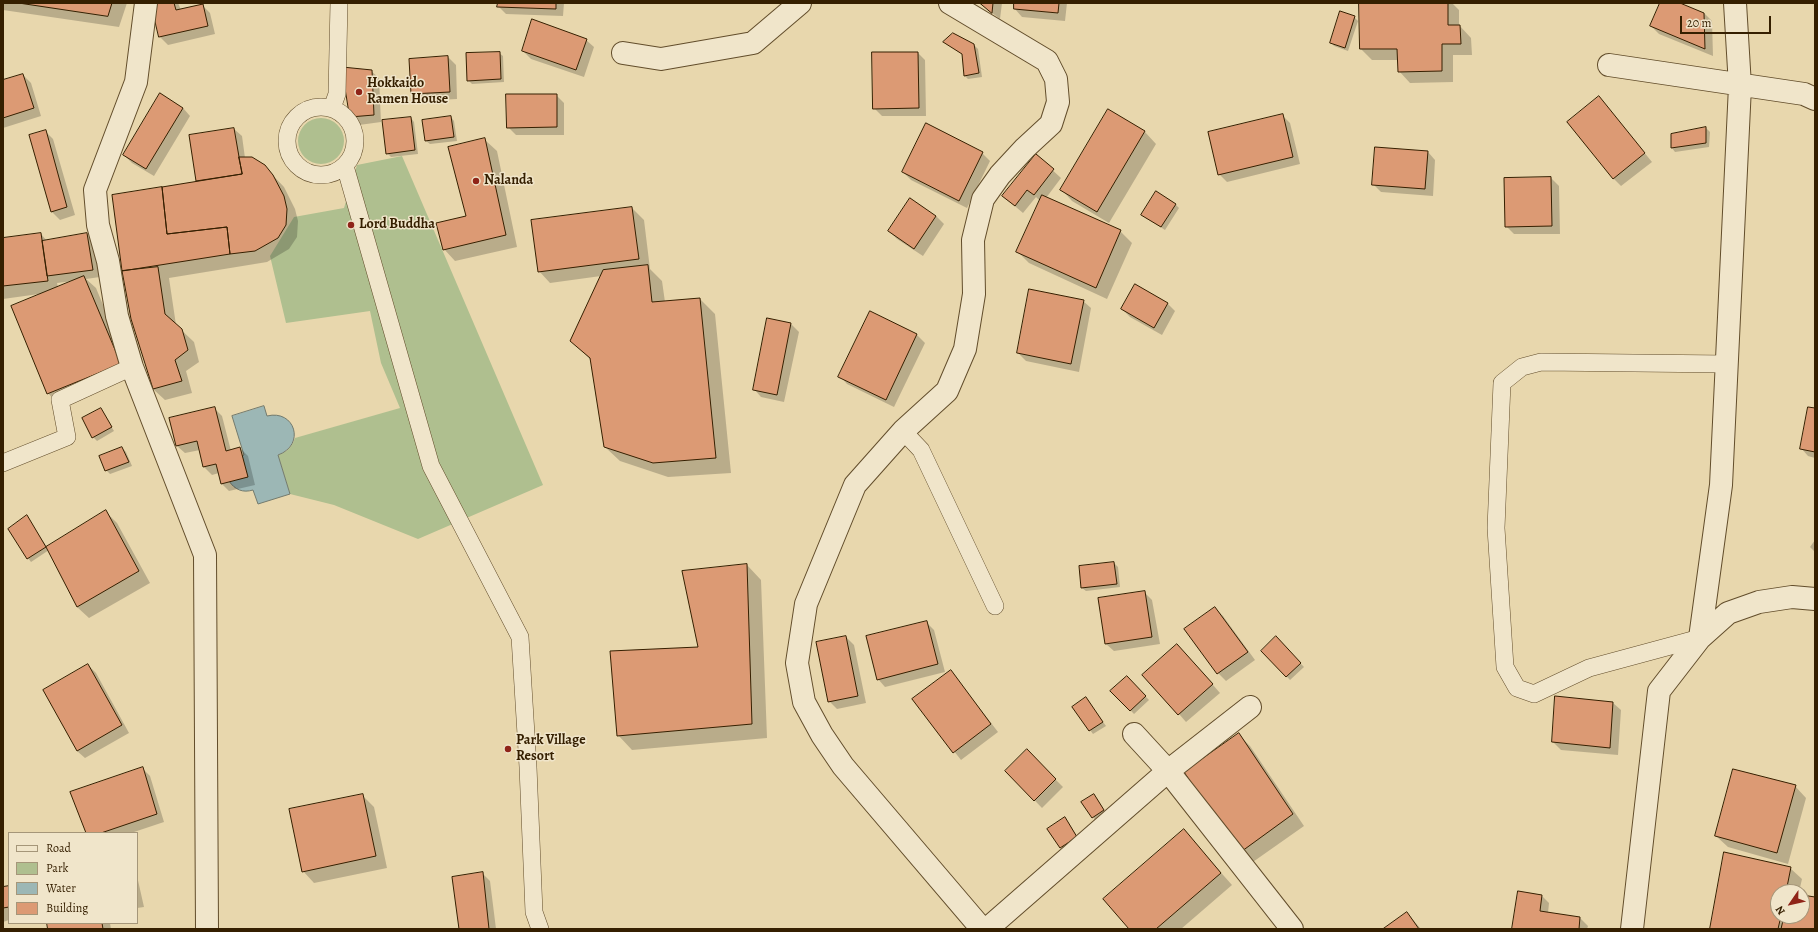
<!DOCTYPE html>
<html>
<head>
<meta charset="utf-8">
<style>
  body { margin:0 }
  #map { position:relative; width:1818px; height:932px; overflow:hidden; background:#e8d7ad; font-family:Alegreya,serif }
  canvas { display:block }
  .frame { position:absolute; inset:0; border:4px solid #351f00; pointer-events:none }
  .legend { position:absolute; left:8px; top:832px; width:130px; height:92px; box-sizing:border-box; background:#f0e5ca; border:1px solid #a59679; margin:0; padding:5px 7px; list-style:none; font-size:12px; color:#351f00 }
  .legend li { display:flex; align-items:center; gap:8px; height:20px }
  .legend b { width:20px; border:1px solid #a59679 }
  .north { position:absolute; left:1770px; top:884px; width:40px; height:40px; box-sizing:border-box; background:#f0e5ca; border:1px solid #a59679; border-radius:50%; rotate:236deg; font-size:11px; font-weight:700; line-height:16px; text-align:center; color:#351f00 }
  .north::after { content:''; display:block; margin:auto; width:14px; height:18px; background:#8f2418; clip-path:polygon(50% 0,100% 100%,50% 72%,0 100%) }
  .scale { position:absolute; left:1680px; top:16px; width:91px; height:18px; box-sizing:border-box; border:2px solid #351f00; border-top:0; padding-left:5px; font-size:12px; line-height:14px; white-space:nowrap; color:#351f00; -webkit-text-stroke:3px #f0e5ca; paint-order:stroke }
</style>
</head>
<body>
<div id="map">
<canvas width="1818" height="932"></canvas>
<div class="frame"></div>
<ul class="legend">
<li><b style="height:5px;background:#f0e5ca"></b>Road</li>
<li><b style="height:11px;background:#afbf8f"></b>Park</li>
<li><b style="height:11px;background:#9cb7b5"></b>Water</li>
<li><b style="height:11px;background:#dc9a74"></b>Building</li>
</ul>
<div class="north">N</div>
<div class="scale">20 m</div>
</div>
<script>
const ctx = document.querySelector('canvas').getContext('2d');
ctx.lineJoin = 'round';
function fillPath(path, color) { ctx.fillStyle = color; ctx.fill(path, 'evenodd'); }
function stroke(path, color, width, dash) { ctx.strokeStyle = color; ctx.lineWidth = width; ctx.lineCap = dash ? 'butt' : 'round'; ctx.setLineDash(dash || []); ctx.stroke(path); }
function write(font, color, halo, rows, align = 'center') {
  ctx.font = font + ' Alegreya,serif'; ctx.lineWidth = 3; ctx.setLineDash([]); ctx.textBaseline = 'middle'; ctx.strokeStyle = halo; ctx.fillStyle = color; for (const [text, x, y, turn = 0] of rows) {
    ctx.save(); ctx.translate(x, y); ctx.rotate((+turn || 0) * Math.PI / 180); ctx.textAlign = isNaN(turn) ? turn : align; if (halo) ctx.strokeText(text, 0, 0); ctx.fillText(text, 0, 0); ctx.restore();
  }
}
fillPath(new Path2D(`
  M298 141a23 23 0 1 1 46 0a23 23 0 1 1-46 0Z
  M 402,156 L 543,485 L 418,539 L 334,505 L 290,494 L 278,455 C 287,452 292,447 295,438 L 400,408 L 381,363 L 370,311 L 286,323 L 270,256 L 294,217 L 344,208 L 357,165 Z`), '#afbf8f');
const water = new Path2D(`
  M 264,406 L 267,416 C 295,409 306,445 278,455 L 290,494 L 258,504 L 253,490 C 243,493 235,490 229,481 L 239,457 L 244,455 L 232,416 Z`);
fillPath(water, '#9cb7b5');
stroke(water, '#737a6d', 1);
fillPath(new Path2D(`
  M 3,3 L 127,3 L 119,27 L 3,10 Z
  M 152,3 L 178,3 L 181,10 L 202,5 L 210,13 L 215,34 L 168,45 L 160,37 Z
  M 499,3 L 564,3 L 563,16 L 506,14 L 498,6 Z
  M 979,3 L 1002,3 L 1000,19 Z
  M 1015,3 L 1067,3 L 1065,21 L 1022,17 L 1015,9 Z
  M 1360,3 L 1452,3 L 1459,10 L 1459,25 L 1471,38 L 1472,55 L 1453,55 L 1453,82 L 1410,83 L 1399,71 L 1398,60 L 1372,60 L 1361,49 Z
  M 1661,3 L 1677,3 L 1704,13 L 1712,21 L 1713,56 L 1659,34 L 1651,26 Z
  M 1354,17 L 1358,21 L 1348,51 L 1334,46 L 1331,42 Z
  M 586,40 L 594,47 L 584,77 L 531,59 L 523,51 Z
  M 944,42 L 974,45 L 978,49 L 982,77 L 968,79 L 965,76 L 963,55 Z
  M 499,53 L 503,56 L 504,82 L 472,84 L 468,80 Z
  M 918,53 L 925,60 L 926,116 L 882,116 L 874,108 Z
  M 448,57 L 456,65 L 457,99 L 420,101 L 412,94 Z
  M 371,71 L 379,78 L 381,122 L 359,125 L 351,117 Z
  M 23,75 L 31,83 L 41,116 L 3,128 L 3,81 Z
  M 556,95 L 564,103 L 564,135 L 516,135 L 508,127 Z
  M 1599,97 L 1652,162 L 1621,186 L 1613,178 Z
  M 183,108 L 190,116 L 154,176 L 132,163 L 124,155 Z
  M 1108,110 L 1145,132 L 1156,144 L 1109,223 L 1072,201 L 1061,189 Z
  M 1283,116 L 1290,123 L 1300,164 L 1227,182 L 1219,174 Z
  M 451,117 L 454,121 L 457,141 L 430,144 L 426,141 Z
  M 411,118 L 414,122 L 418,154 L 391,157 L 387,153 Z
  M 1706,128 L 1710,132 L 1709,147 L 1675,152 L 1672,148 L 1672,134 Z
  M 234,129 L 242,136 L 245,158 L 264,166 L 284,187 L 295,209 L 298,221 L 297,237 L 289,249 L 267,262 L 169,278 L 176,325 L 194,342 L 199,362 L 186,371 L 192,393 L 165,400 L 153,389 L 132,318 L 113,196 L 199,182 L 197,180 Z
  M 45,131 L 53,139 L 75,215 L 60,220 L 52,212 L 31,135 Z
  M 485,140 L 497,151 L 517,247 L 455,261 L 444,249 L 467,217 Z
  M 1428,152 L 1435,160 L 1433,196 L 1381,192 L 1373,184 Z
  M 982,153 L 990,161 L 967,208 L 911,180 L 903,172 Z
  M 1036,155 L 1061,178 L 1046,198 L 1120,231 L 1132,243 L 1107,299 L 1029,263 L 1018,252 L 1040,201 L 1036,197 L 1023,213 L 1003,196 Z
  M 1551,178 L 1559,186 L 1560,234 L 1514,234 L 1506,226 Z
  M 1175,204 L 1179,208 L 1165,230 L 1142,215 Z
  M 632,208 L 644,220 L 650,269 L 662,281 L 665,302 L 700,299 L 715,314 L 731,473 L 668,477 L 620,461 L 605,447 L 591,360 L 571,341 L 601,276 L 550,283 L 539,271 Z
  M 936,216 L 944,224 L 923,256 L 897,239 L 889,231 Z
  M 41,234 L 47,241 L 87,234 L 95,242 L 100,277 L 86,279 L 96,288 L 132,375 L 59,405 L 48,393 L 39,294 L 3,299 L 3,239 ZM 73,281 L 58,287 L 57,283 Z
  M 1083,301 L 1091,308 L 1079,372 L 1026,361 L 1018,353 Z
  M 1167,303 L 1175,311 L 1162,335 L 1130,317 L 1122,309 Z
  M 870,312 L 917,335 L 925,343 L 894,407 L 847,384 L 840,376 Z
  M 767,319 L 791,324 L 799,332 L 784,402 L 761,397 L 754,389 Z
  M 214,408 L 222,416 L 231,451 L 240,448 L 248,456 L 255,485 L 229,491 L 222,484 L 219,473 L 212,475 L 204,467 L 200,450 L 185,453 L 177,446 Z
  M 1815,409 L 1815,458 L 1808,456 L 1801,448 Z
  M 101,410 L 114,431 L 97,441 L 93,437 Z
  M 122,448 L 126,452 L 132,466 L 110,474 L 106,470 Z
  M 106,512 L 117,523 L 150,583 L 89,618 L 77,607 L 49,550 L 31,562 L 28,558 L 27,517 L 47,547 Z
  M 1815,540 L 1815,552 L 1810,547 Z
  M 1114,563 L 1118,567 L 1120,587 L 1086,591 L 1082,588 Z
  M 747,565 L 761,580 L 767,738 L 632,750 L 618,735 L 699,648 Z
  M 1144,592 L 1152,600 L 1160,644 L 1114,651 L 1106,644 Z
  M 1215,608 L 1223,616 L 1255,660 L 1226,681 L 1218,673 Z
  M 926,622 L 934,630 L 945,672 L 885,687 L 878,679 Z
  M 846,637 L 854,645 L 866,703 L 837,709 L 829,701 Z
  M 1276,638 L 1304,667 L 1290,680 L 1263,651 Z
  M 1185,653 L 1220,693 L 1186,722 L 1179,714 Z
  M 88,665 L 96,673 L 129,733 L 85,758 L 77,751 Z
  M 951,671 L 998,732 L 961,760 L 913,699 Z
  M 1127,677 L 1149,700 L 1134,714 L 1112,691 Z
  M 1556,698 L 1613,703 L 1621,710 L 1618,755 L 1561,750 L 1553,742 Z
  M 1089,702 L 1106,726 L 1093,734 L 1073,707 Z
  M 1238,734 L 1250,746 L 1304,826 L 1250,864 L 1185,772 Z
  M 1027,751 L 1063,787 L 1042,808 L 1006,771 Z
  M 142,768 L 150,776 L 164,822 L 131,833 L 87,833 Z
  M 1795,786 L 1806,798 L 1788,864 L 1728,847 L 1716,836 Z
  M 362,795 L 374,807 L 387,868 L 314,883 L 303,871 Z
  M 1094,795 L 1107,814 L 1096,821 L 1083,803 Z
  M 1068,822 L 1080,841 L 1065,851 L 1049,829 Z
  M 1184,831 L 1232,885 L 1181,929 L 1130,929 Z
  M 1790,868 L 1802,879 L 1799,892 L 1778,892 L 1778,916 L 1802,916 L 1802,896 L 1815,898 L 1815,929 L 1711,929 Z
  M 482,873 L 490,881 L 496,929 L 460,929 Z
  M 137,876 L 144,907 L 137,908 Z
  M 9,887 L 9,920 L 3,922 L 3,888 Z
  M 1541,895 L 1549,903 L 1548,913 L 1580,918 L 1588,926 L 1587,929 L 1513,929 Z
  M 1407,913 L 1421,929 L 1385,929 Z
  M 48,923 L 110,923 L 111,929 L 49,929 Z`), '#0003');
const building = new Path2D(`
  M 19,3 L 112,3 L 108,16 Z
  M 151,3 L 174,3 L 176,10 L 203,4 L 208,26 L 159,37 Z
  M 498,3 L 556,3 L 556,9 L 497,7 Z
  M 980,3 L 993,3 L 992,13 Z
  M 1014,3 L 1059,3 L 1058,13 L 1014,9 Z
  M 1359,3 L 1448,3 L 1448,25 L 1460,25 L 1461,44 L 1442,44 L 1442,71 L 1398,72 L 1397,49 L 1360,49 Z
  M 1660,3 L 1680,3 L 1704,13 L 1705,49 L 1650,26 Z
  M 1340,11 L 1355,16 L 1345,48 L 1330,43 Z
  M 532,19 L 587,39 L 576,70 L 522,51 Z
  M 953,33 L 974,44 L 979,73 L 964,76 L 962,54 L 943,42 Z
  M 500,52 L 501,79 L 467,81 L 466,53 Z
  M 872,52 L 918,52 L 919,108 L 873,109 Z
  M 448,56 L 450,92 L 411,94 L 409,59 Z
  M 342,67 L 372,70 L 374,115 L 350,117 Z
  M 23,74 L 34,108 L 3,118 L 3,80 Z
  M 160,93 L 183,108 L 146,169 L 123,155 Z
  M 506,94 L 557,94 L 557,127 L 507,128 Z
  M 1599,96 L 1645,153 L 1613,179 L 1567,122 Z
  M 1108,109 L 1145,131 L 1097,212 L 1060,190 Z
  M 1283,114 L 1293,157 L 1218,175 L 1208,132 Z
  M 451,116 L 454,137 L 425,141 L 422,120 Z
  M 411,117 L 415,150 L 386,154 L 382,120 Z
  M 926,123 L 983,152 L 959,201 L 902,172 Z
  M 1706,127 L 1706,143 L 1671,148 L 1671,134 Z
  M 234,128 L 242,174 L 196,181 L 189,135 Z
  M 46,130 L 67,207 L 51,212 L 29,135 Z
  M 485,138 L 506,235 L 443,250 L 436,223 L 466,216 L 448,147 Z
  M 1375,147 L 1428,151 L 1425,189 L 1372,185 Z
  M 1036,154 L 1054,169 L 1034,195 L 1027,190 L 1015,206 L 1002,196 Z
  M 239,157 L 252,157 L 265,165 L 273,175 L 284,196 L 287,209 L 286,225 L 278,238 L 255,251 L 230,254 L 227,227 L 167,234 L 162,187 L 242,174 Z
  M 1551,177 L 1552,226 L 1505,227 L 1504,178 Z
  M 162,187 L 167,234 L 227,227 L 230,254 L 122,271 L 112,195 Z
  M 1156,191 L 1176,204 L 1161,227 L 1141,215 Z
  M 1042,195 L 1121,230 L 1096,288 L 1016,252 Z
  M 910,198 L 936,216 L 914,249 L 888,231 Z
  M 632,207 L 639,259 L 538,272 L 531,220 Z
  M 41,233 L 48,281 L 3,286 L 3,238 Z
  M 87,233 L 93,270 L 47,276 L 42,241 Z
  M 648,265 L 652,302 L 700,298 L 716,458 L 653,463 L 604,447 L 590,358 L 570,341 L 603,270 Z
  M 158,267 L 165,314 L 182,329 L 188,350 L 175,360 L 182,381 L 153,389 L 131,319 L 122,271 Z
  M 84,276 L 121,364 L 47,394 L 11,306 Z
  M 1135,284 L 1168,303 L 1154,328 L 1121,309 Z
  M 1029,289 L 1084,300 L 1071,364 L 1017,353 Z
  M 870,311 L 917,334 L 886,400 L 838,377 Z
  M 767,318 L 791,323 L 777,395 L 753,390 Z
  M 215,407 L 226,451 L 240,447 L 248,477 L 221,484 L 216,464 L 203,467 L 197,441 L 176,446 L 169,418 Z
  M 1808,407 L 1815,408 L 1815,452 L 1800,449 Z
  M 101,408 L 112,427 L 92,438 L 82,418 Z
  M 122,447 L 129,462 L 105,471 L 99,456 Z
  M 106,510 L 139,571 L 77,607 L 46,547 Z
  M 27,515 L 46,547 L 27,559 L 8,529 Z
  M 1114,562 L 1117,584 L 1081,588 L 1079,566 Z
  M 747,564 L 752,724 L 617,736 L 610,651 L 698,647 L 682,571 Z
  M 1145,591 L 1152,637 L 1105,644 L 1098,598 Z
  M 1215,607 L 1248,652 L 1217,674 L 1184,629 Z
  M 927,621 L 938,664 L 877,680 L 866,636 Z
  M 846,636 L 858,696 L 828,702 L 816,642 Z
  M 1276,636 L 1301,663 L 1286,677 L 1261,651 Z
  M 1177,644 L 1213,684 L 1178,715 L 1142,675 Z
  M 88,664 L 122,725 L 77,751 L 43,690 Z
  M 951,670 L 991,724 L 953,753 L 912,699 Z
  M 1127,676 L 1146,696 L 1130,711 L 1110,691 Z
  M 1555,696 L 1613,702 L 1610,748 L 1552,742 Z
  M 1086,697 L 1103,722 L 1089,731 L 1072,707 Z
  M 1239,733 L 1293,814 L 1238,854 L 1184,772 Z
  M 1027,749 L 1056,779 L 1034,801 L 1005,771 Z
  M 143,767 L 157,814 L 101,833 L 86,833 L 70,792 Z
  M 1733,769 L 1796,785 L 1777,853 L 1715,836 Z
  M 363,794 L 376,856 L 302,872 L 289,809 Z
  M 1094,794 L 1104,810 L 1092,818 L 1081,802 Z
  M 1065,817 L 1077,837 L 1060,848 L 1047,829 Z
  M 1184,829 L 1221,873 L 1156,929 L 1129,929 L 1103,899 Z
  M 1724,852 L 1791,867 L 1786,892 L 1778,892 L 1778,916 L 1781,916 L 1778,929 L 1710,929 Z
  M 483,872 L 489,929 L 459,929 L 452,877 Z
  M 9,886 L 9,907 L 3,908 L 3,887 Z
  M 1518,891 L 1542,895 L 1540,911 L 1580,917 L 1579,929 L 1512,929 Z
  M 1802,895 L 1815,897 L 1815,929 L 1781,929 L 1784,916 L 1802,916 Z
  M 1407,912 L 1419,929 L 1383,929 Z
  M 47,923 L 102,923 L 103,929 L 48,929 Z`);
fillPath(building, '#dc9a74');
stroke(building, '#351f00', 1);
const lane = new Path2D(`
  M287 141a34 34 0 1 1 68 0a34 34 0 1 1-68 0Z
  M 332,108 L 337,94 L 339,3
  M 345,166 L 431,466 L 520,637 L 528,767 L 534,912 L 540,929
  M 903,431 L 921,450 L 995,606
  M 3,463 L 67,437 L 60,400 L 132,367
  M 1700,638 L 1589,668 L 1534,694 L 1517,688 L 1505,667 L 1496,528 L 1502,383 L 1522,367 L 1541,362 L 1727,364`);
const street = new Path2D(`
  M 146,3 L 136,82 L 95,190 L 98,225 L 108,261 L 117,316 L 132,367 L 205,555 L 207,929
  M 950,3 L 1047,61 L 1056,79 L 1058,102 L 1051,124 L 1025,148 L 1000,175 L 983,199 L 973,240 L 974,294 L 965,349 L 947,391 L 903,431 L 855,485 L 806,604 L 797,663 L 804,702 L 822,735 L 843,766 L 982,929
  M 623,53 L 661,59 L 753,43 L 800,3
  M 1609,65 L 1804,94 L 1815,99
  M 1700,638 L 1721,485 L 1740,86 L 1735,3
  M 1134,734 L 1168,771 L 1292,929
  M 987,929 L 1168,771 L 1250,707
  M 1632,929 L 1659,691 L 1700,638 L 1728,613 L 1759,602 L 1792,597 L 1815,599`);
stroke(lane, '#624d2b', 18);
stroke(street, '#624d2b', 24);
stroke(lane, '#f0e5ca', 17);
stroke(street, '#f0e5ca', 22);
for (const [x, y, r, color] of [
  [359,92,4,"#8f2418"],
  [476,181,4,"#8f2418"],
  [351,225,4,"#8f2418"],
  [508,749,4,"#8f2418"]
]) { const dot = new Path2D(); dot.arc(x, y, r, 0, 2 * Math.PI); ctx.fillStyle = color; ctx.fill(dot); stroke(dot, '#f0e5ca', 1.5); }
write('bold 14px', '#351f00', '#f0e5ca', [
  ["Hokkaido",367,84],
  ["Ramen House",367,100],
  ["Nalanda",484,181],
  ["Lord Buddha",359,225],
  ["Park Village",516,741],
  ["Resort",516,757]
], 'left');
</script>
</body>
</html>
